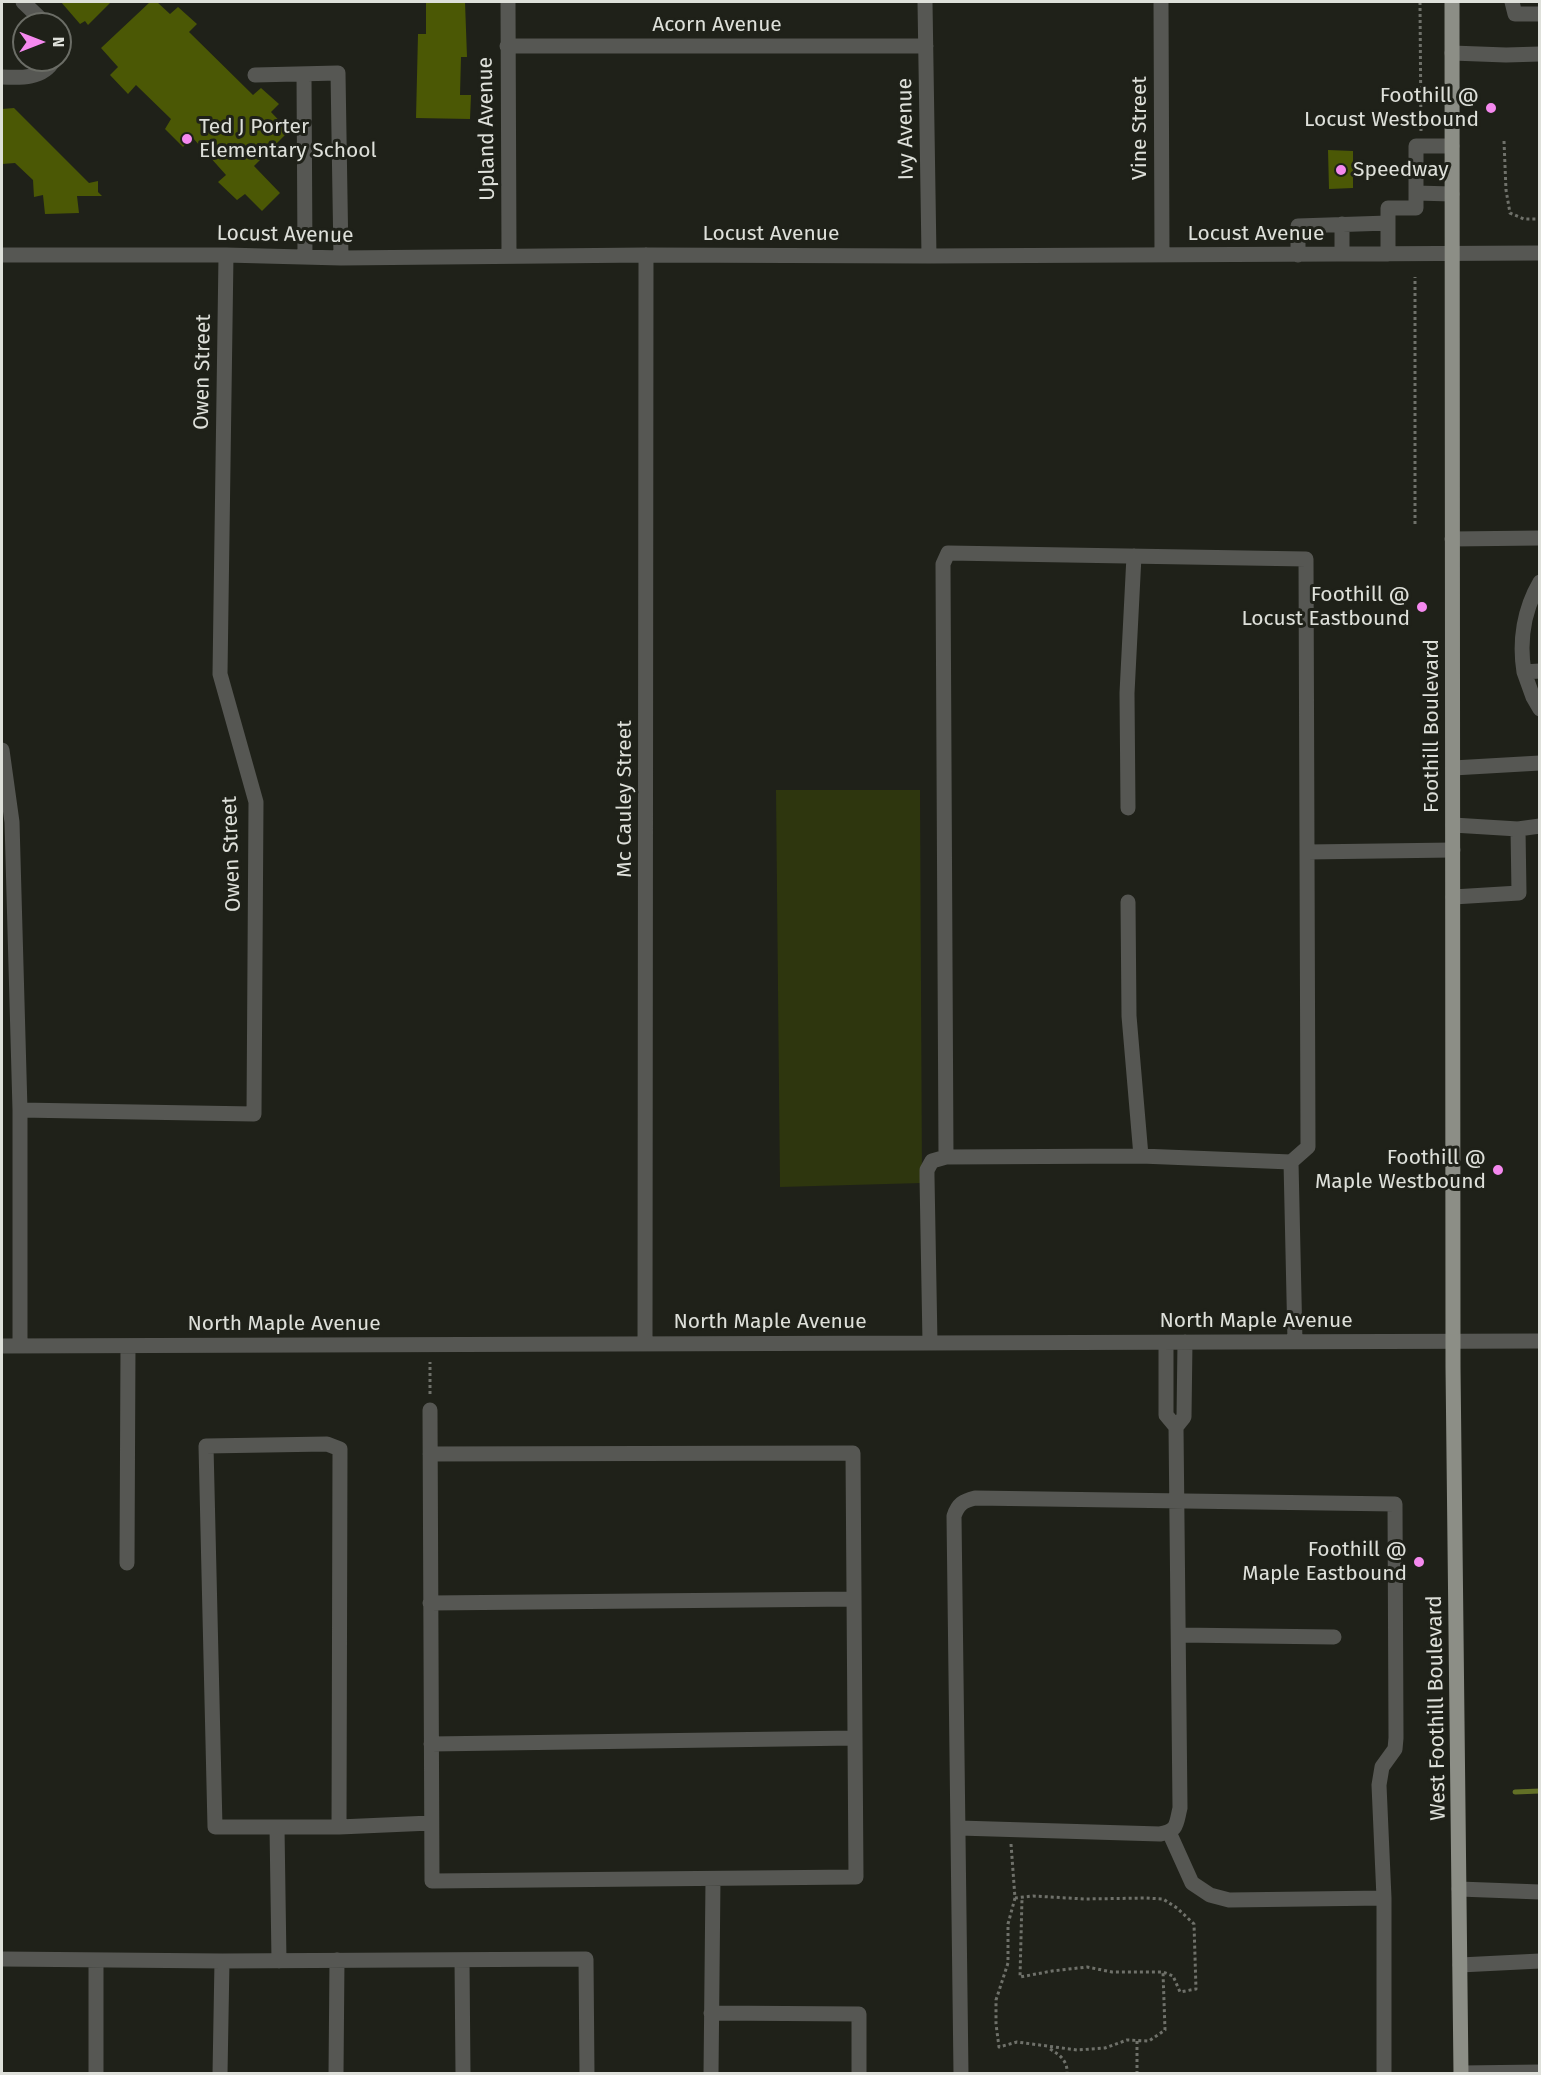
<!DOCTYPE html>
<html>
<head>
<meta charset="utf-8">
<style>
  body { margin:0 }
  #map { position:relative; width:1541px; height:2075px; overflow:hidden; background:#1f2119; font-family:"Fira Sans",sans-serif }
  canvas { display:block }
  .frame { position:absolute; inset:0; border:3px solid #dee0da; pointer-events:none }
  .north { position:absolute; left:12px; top:12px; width:60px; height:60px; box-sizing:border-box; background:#1f2119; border:2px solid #6b6d66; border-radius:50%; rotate:90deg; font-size:16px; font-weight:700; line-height:24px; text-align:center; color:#dee0da }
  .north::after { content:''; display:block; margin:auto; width:21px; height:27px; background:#f589ef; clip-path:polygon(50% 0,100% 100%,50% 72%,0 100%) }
</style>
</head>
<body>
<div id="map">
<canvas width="1541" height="2075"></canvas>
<div class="frame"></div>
<div class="north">N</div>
</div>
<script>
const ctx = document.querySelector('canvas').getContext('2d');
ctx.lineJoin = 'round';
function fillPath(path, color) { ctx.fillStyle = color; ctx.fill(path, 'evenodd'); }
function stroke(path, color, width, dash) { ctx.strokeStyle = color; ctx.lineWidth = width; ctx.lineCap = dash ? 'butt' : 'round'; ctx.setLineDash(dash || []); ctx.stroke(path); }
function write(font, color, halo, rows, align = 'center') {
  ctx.font = font + ' "Fira Sans",sans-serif'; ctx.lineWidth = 6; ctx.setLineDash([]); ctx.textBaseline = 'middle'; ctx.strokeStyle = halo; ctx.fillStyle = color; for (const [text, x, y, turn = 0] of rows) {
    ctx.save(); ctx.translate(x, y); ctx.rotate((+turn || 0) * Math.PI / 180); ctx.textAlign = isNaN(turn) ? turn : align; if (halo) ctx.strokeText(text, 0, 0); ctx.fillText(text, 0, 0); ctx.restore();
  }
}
fillPath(new Path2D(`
  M 776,790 L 920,790 L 922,1183 L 780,1187 Z`), '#2e360e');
stroke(new Path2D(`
  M 1515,1792 L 1540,1791`), '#627026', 5);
fillPath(new Path2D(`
  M 61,2 L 111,2 L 88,25 L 85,21 L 80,24 Z
  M 150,2 L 157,2 L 170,14 L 178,7 L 197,24 L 189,32 L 253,95 L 261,88 L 279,104 L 271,112 L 289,131 L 254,166 L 280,193 L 262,211 L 245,194 L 237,200 L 218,182 L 226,175 L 192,137 L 183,147 L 165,129 L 171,119 L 136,85 L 128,94 L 110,75 L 118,67 L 101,48 Z
  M 426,2 L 465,2 L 467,57 L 461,57 L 460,95 L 471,95 L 470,119 L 416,118 L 418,34 L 426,34 Z
  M 14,108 L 89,183 L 98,181 L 98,192 L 102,196 L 77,196 L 79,213 L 45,214 L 43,195 L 34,197 L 33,180 L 15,163 L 2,164 L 2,109 Z
  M 1328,150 L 1353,151 L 1353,188 L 1329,189 Z`), '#4b5805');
stroke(new Path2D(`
  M 1420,2 L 1421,132
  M 1504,141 L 1506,190 L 1510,213 L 1524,219 L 1540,219
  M 1415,524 L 1415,277
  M 430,1394 L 430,1362
  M 1011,1844 L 1015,1898 L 1033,1896 L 1085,1899 L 1146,1898 L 1163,1899 L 1177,1908 L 1194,1924 L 1196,1989 L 1180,1992 L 1173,1976 L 1163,1972 L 1112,1972 L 1087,1967 L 1052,1971 L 1020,1977 L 1022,1898
  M 1015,1898 L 1008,1924 L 1008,1963 L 996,2000 L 996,2024 L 999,2047 L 1017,2042 L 1077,2050 L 1105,2048 L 1127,2040 L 1149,2041 L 1165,2030 L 1163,1972
  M 1050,2049 C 1060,2055 1068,2061 1067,2074
  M 1137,2074 L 1137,2041`), '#6f716a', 3, [3, 3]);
stroke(new Path2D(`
  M 23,2 L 46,24
  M 508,2 L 509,256
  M 925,2 L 929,256
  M 1161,2 L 1162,255
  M 1512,2 L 1515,14 L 1540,14
  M 507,46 L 926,46
  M 1452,53 L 1506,55 L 1540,54
  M 304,74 L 305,257
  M 255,75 L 338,73 L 341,258
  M 2,77 C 21,78 43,79 54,60
  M 1416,193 L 1452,194
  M 1388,223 L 1388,254
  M 1342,224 L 1342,254
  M 2,255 L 226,255 L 341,258 L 646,255 L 929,256 L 1540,253
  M 1298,255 L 1298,226 L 1388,223 L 1388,208 L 1416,208 L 1416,146 L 1452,146
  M 1452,539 L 1540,538
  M 1540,671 L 1524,672 L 1533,697 L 1540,709
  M 1524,672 C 1519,641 1524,609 1540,582
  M 2,750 L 12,822 L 20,1110 L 20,1346
  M 1453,768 L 1540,763
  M 1128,808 L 1127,693 L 1134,556
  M 1453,825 L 1518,829 L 1540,826
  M 1307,852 L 1453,850
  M 1453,897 L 1519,893 L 1518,829
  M 20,1110 L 254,1114 L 256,802 L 220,674 L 226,255
  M 1141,1156 L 1291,1162
  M 946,1157 L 943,564 L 948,553 L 1306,559 L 1308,1147 L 1291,1162 L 1295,1342
  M 930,1343 L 927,1177 L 927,1170 L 932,1161 L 946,1157 L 1141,1156 L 1129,1016 L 1128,902
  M 645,1344 L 646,255
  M 2,1346 L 1540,1341
  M 430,1410 L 432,1881 L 856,1877 L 853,1453 L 430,1454
  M 1176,1427 L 1184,1417 L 1185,1342
  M 127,1563 L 128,1346
  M 430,1603 L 854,1599
  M 1179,1635 L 1334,1637
  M 431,1744 L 855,1738
  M 277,1827 L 279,1961
  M 339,1827 L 340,1449 L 327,1444 L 206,1446 L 215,1827 L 339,1827 L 431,1823
  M 959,1828 L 1160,1834 C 1178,1831 1176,1824 1180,1808 L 1176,1427 L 1166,1415 L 1166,1343
  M 1169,1832 L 1192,1883 L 1210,1895 L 1229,1900 L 1384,1898
  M 1459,1889 L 1540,1892
  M 2,1959 L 222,1961 L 586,1959 L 587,2074
  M 96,1960 L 96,2074
  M 462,1960 L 463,2074
  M 1460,1965 L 1540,1961
  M 711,2013 L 859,2014 L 859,2074
  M 1461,2073 L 1540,2072
  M 220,2074 L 222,1961
  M 336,2074 L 337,1960
  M 711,2074 L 713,1879
  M 961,2074 L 954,1516 C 958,1504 963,1501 975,1498 L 1395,1504 L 1396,1738 L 1395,1749 L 1382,1767 L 1379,1785 L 1384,1898 L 1384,2074`), '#565753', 15);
stroke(new Path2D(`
  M 1452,2 L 1453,1367 L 1461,2074`), '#8c8e86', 15);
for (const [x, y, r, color] of [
  [1491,108,6,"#f589ef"],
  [187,139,6,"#f589ef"],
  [1341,170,6,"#f589ef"],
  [1422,607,6,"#f589ef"],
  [1498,1170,6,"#f589ef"],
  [1419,1562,6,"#f589ef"]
]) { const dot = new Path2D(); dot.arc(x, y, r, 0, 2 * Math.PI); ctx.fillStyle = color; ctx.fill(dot); stroke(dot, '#1f2119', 2); }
write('21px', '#dee0da', '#1f2119', [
  ["Acorn Avenue",717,25],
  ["Vine Street",1140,128,-90],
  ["Upland Avenue",487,129,-91],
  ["Ivy Avenue",906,129,-91],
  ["Locust Avenue",771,234],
  ["Locust Avenue",1256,234],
  ["Locust Avenue",285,235,1],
  ["Owen Street",203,372,-89],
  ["Foothill Boulevard",1432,726,-90],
  ["Mc Cauley Street",625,799,-90],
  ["Owen Street",232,854,-92],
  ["North Maple Avenue",1256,1321],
  ["North Maple Avenue",770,1322],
  ["North Maple Avenue",284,1324],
  ["West Foothill Boulevard",1437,1708,-91]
]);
write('21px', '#dee0da', '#1f2119', [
  ["Foothill @",1479,96],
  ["Locust Westbound",1479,120],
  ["Ted J Porter",199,127,"left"],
  ["Elementary School",199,151,"left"],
  ["Speedway",1353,170,"left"],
  ["Foothill @",1410,595],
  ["Locust Eastbound",1410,619],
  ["Foothill @",1486,1158],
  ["Maple Westbound",1486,1182],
  ["Foothill @",1407,1550],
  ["Maple Eastbound",1407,1574]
], 'right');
</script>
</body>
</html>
